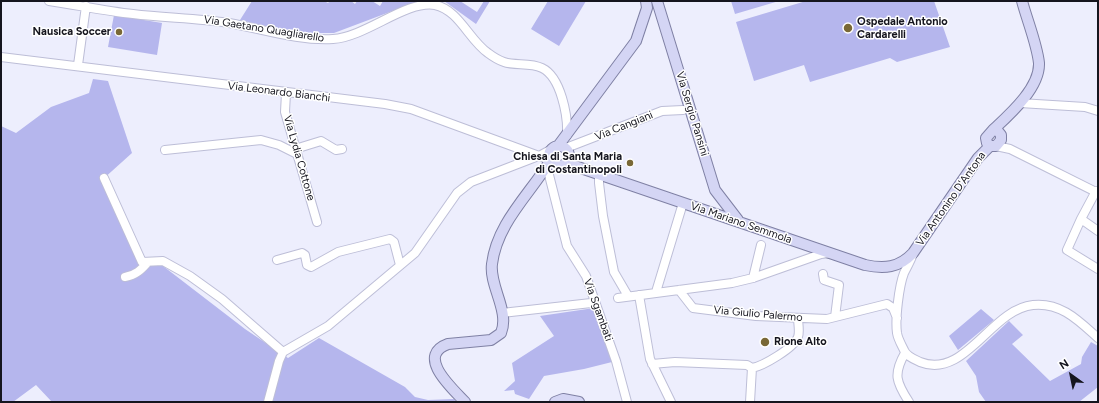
<!DOCTYPE html>
<html>
<head>
<meta charset="utf-8">
<style>
  body { margin:0 }
  #map { position:relative; width:1099px; height:403px; overflow:hidden; background:#edeefd; font-family:Figtree,sans-serif }
  canvas { display:block }
  .frame { position:absolute; inset:0; border:2px solid #15151e; pointer-events:none }
  .north { position:absolute; left:1051px; top:355px; width:40px; height:40px; -webkit-text-stroke:3px #fff; paint-order:stroke; rotate:327deg; font-size:11px; font-weight:700; line-height:16px; text-align:center; color:#15151e }
  .north::after { content:''; display:block; margin:auto; width:14px; height:18px; background:#15151e; clip-path:polygon(50% 0,100% 100%,50% 72%,0 100%) }
</style>
</head>
<body>
<div id="map">
<canvas width="1099" height="403"></canvas>
<div class="frame"></div>
<div class="north">N</div>
</div>
<script>
const ctx = document.querySelector('canvas').getContext('2d');
ctx.lineJoin = 'round';
function fillPath(path, color) { ctx.fillStyle = color; ctx.fill(path, 'evenodd'); }
function stroke(path, color, width, dash) { ctx.strokeStyle = color; ctx.lineWidth = width; ctx.lineCap = dash ? 'butt' : 'round'; ctx.setLineDash(dash || []); ctx.stroke(path); }
function write(font, color, halo, rows, align = 'center') {
  ctx.font = font + ' Figtree,sans-serif'; ctx.lineWidth = 3; ctx.setLineDash([]); ctx.textBaseline = 'middle'; ctx.strokeStyle = halo; ctx.fillStyle = color; for (const [text, x, y, turn = 0] of rows) {
    ctx.save(); ctx.translate(x, y); ctx.rotate((+turn || 0) * Math.PI / 180); ctx.textAlign = isNaN(turn) ? turn : align; if (halo) ctx.strokeText(text, 0, 0); ctx.fillText(text, 0, 0); ctx.restore();
  }
}
fillPath(new Path2D(`
  M 252,1 L 324,1 L 328,3 L 330,1 L 351,1 L 355,4 L 357,1 L 372,1 L 380,6 L 383,1 L 419,1 L 334,33 L 295,33 L 240,20 Z
  M 444,1 L 460,1 L 477,12 L 484,1 L 490,1 L 476,24 Z
  M 548,1 L 586,1 L 559,46 L 531,29 Z
  M 731,1 L 779,1 L 735,14 Z
  M 806,1 L 934,1 L 950,47 L 897,62 L 890,58 L 810,82 L 804,65 L 754,81 L 736,22 Z
  M 114,15 L 162,23 L 157,55 L 108,47 Z
  M 93,79 L 108,81 L 132,153 L 102,180 L 139,266 L 163,266 L 245,329 L 288,358 L 319,338 L 405,387 L 415,397 L 428,400 L 454,399 L 456,402 L 52,402 L 36,385 L 13,402 L 1,402 L 1,126 L 16,133 L 51,107 L 89,93 Z
  M 594,308 L 612,362 L 584,369 L 544,376 L 529,399 L 515,394 L 514,390 L 504,391 L 515,381 L 512,363 L 554,336 L 540,316 Z
  M 981,309 L 994,320 L 958,350 L 949,336 Z
  M 1009,321 L 1023,335 L 1012,344 L 1050,381 L 1081,364 L 1082,357 L 1091,342 L 1098,346 L 1098,387 L 1079,402 L 986,402 L 979,392 L 976,376 L 966,361 Z`), '#b5b6ed');
const minor = new Path2D(`
  M 49,1 C 77,5 105,11 133,14 C 165,18 197,18 229,23 C 263,29 298,41 333,39 C 366,37 406,0 435,5 C 459,10 469,40 488,53 C 492,56 498,60 504,62 C 515,66 530,62 542,68 C 561,77 568,116 567,135
  M 1,57 L 385,104 L 411,109 L 550,160
  M 78,65 L 86,6
  M 286,93 L 285,112 L 317,222
  M 1020,103 L 1085,107 L 1098,111
  M 996,146 L 1010,149 L 1098,193
  M 566,148 L 662,111 L 683,110
  M 295,149 L 321,141 L 336,150 L 342,149
  M 165,150 L 261,140 L 279,145 L 295,153
  M 549,175 L 567,246 L 586,276 L 616,361 L 627,402
  M 599,175 L 599,183 L 603,216 L 614,272 L 628,296
  M 104,178 L 142,262 L 163,261 L 190,276 L 222,299 L 283,352
  M 1096,191 L 1081,219 L 1098,231
  M 1081,219 L 1067,250 L 1098,269
  M 913,254 C 911,260 907,267 904,273 C 899,286 895,319 897,333 C 898,339 901,344 904,350 C 906,356 914,359 920,362 C 965,380 991,309 1033,305 C 1061,302 1079,321 1098,338
  M 277,260 L 302,253 L 305,255 L 307,265 L 311,267 L 338,252 L 390,239 L 394,242 L 400,265
  M 823,274 L 824,280 L 839,285 L 835,317
  M 125,277 C 136,275 141,270 148,262
  M 753,278 L 761,245
  M 679,290 L 693,308 L 756,316 L 827,319 L 887,304 L 893,308 L 897,318
  M 656,292 L 683,203
  M 639,295 L 650,359 L 671,402
  M 618,298 L 732,283 L 753,278 L 821,254 L 830,253
  M 502,313 L 591,303
  M 905,353 C 893,374 896,382 909,402
  M 652,364 L 675,362 L 747,365 L 752,368 C 763,366 794,348 798,337 C 800,332 798,323 798,318
  M 268,402 L 279,361 L 283,352 L 328,326 L 415,253 L 457,193 L 471,182 L 541,155 L 552,149
  M 750,402 L 752,368`);
const major = new Path2D(`
  M 657,1 L 715,190 L 738,220
  M 993,130 C 1009,115 1040,88 1039,63 C 1037,44 1027,20 1022,1
  M549 156a10 10 0 1 1 20 0a10 10 0 1 1-20 0Z
  M 558,146 L 636,41 L 647,8 L 646,1
  M 990,146 L 996,146 L 1001,140 L 1001,135 L 997,130
  M 990,146 L 987,143 L 986,138 L 993,130 L 997,130
  M 566,163 L 865,265 C 884,269 899,268 913,253 L 978,158 L 990,146
  M 465,402 C 453,389 415,356 448,344 L 491,340 L 501,333 C 510,311 489,286 492,264 C 497,223 530,194 550,161
  M 555,402 L 563,399 L 579,402`);
stroke(minor, '#bdbed7', 10);
stroke(major, '#7f80a4', 12);
stroke(minor, '#fff', 8);
stroke(major, '#d4d5f4', 10);
for (const [x, y, r, color] of [
  [848,28,5,"#796836"],
  [119,32,4,"#796836"],
  [630,163,4,"#796836"],
  [765,342,5,"#796836"]
]) { const dot = new Path2D(); dot.arc(x, y, r, 0, 2 * Math.PI); ctx.fillStyle = color; ctx.fill(dot); stroke(dot, '#fff', 1.5); }
write('bold 11px', '#15151e', '#fff', [
  ["Ospedale Antonio",857,22],
  ["Cardarelli",857,35],
  ["Nausica Soccer",111,32,"right"],
  ["Chiesa di Santa Maria",622,157,"right"],
  ["di Costantinopoli",622,170,"right"],
  ["Rione Alto",774,342]
], 'left');
write('11px', '#15151e', '#fff', [
  ["Via Gaetano Quagliarello",264,29,9],
  ["Via Leonardo Bianchi",279,92,7],
  ["Via Sergio Pansini",692,114,73],
  ["Via Cangiani",624,126,-22],
  ["Via Lydia Cottone",299,158,74],
  ["Via Antonino D'Antona",951,199,-55],
  ["Via Mariano Semmola",741,223,19],
  ["Via Sgambati",598,310,70],
  ["Via Giulio Palermo",758,314,5]
]);
</script>
</body>
</html>
